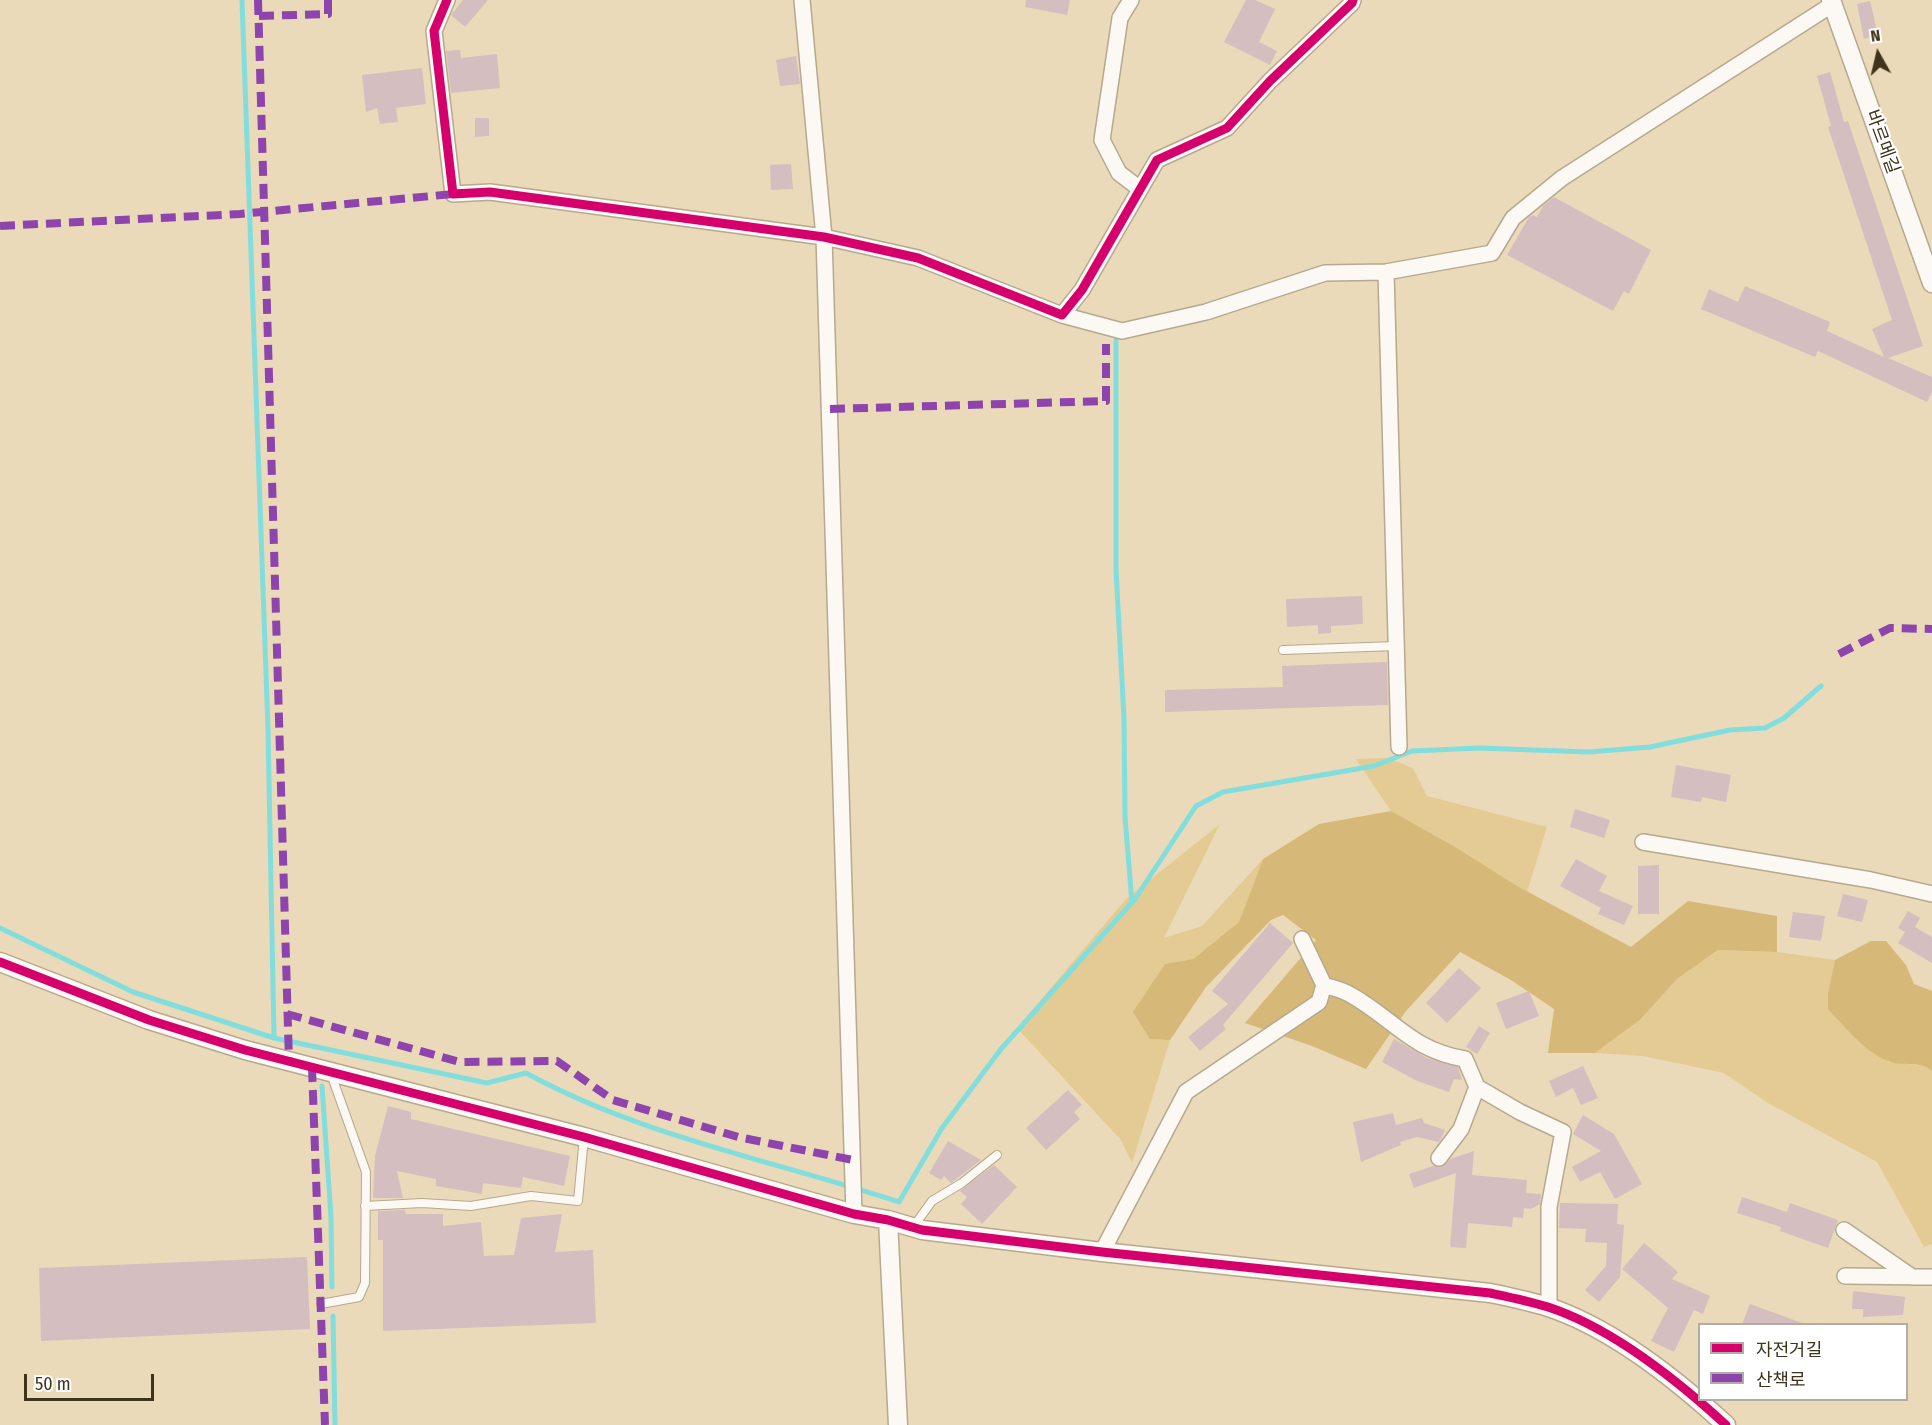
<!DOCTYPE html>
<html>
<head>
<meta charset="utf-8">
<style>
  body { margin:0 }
  #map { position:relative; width:1932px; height:1425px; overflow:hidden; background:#eadab9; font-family:"Fira Sans Condensed","Noto Sans KR",sans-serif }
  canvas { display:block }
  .legend { position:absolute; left:1698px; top:1323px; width:210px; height:78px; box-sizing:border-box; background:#fff; border:2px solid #b2ada4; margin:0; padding:8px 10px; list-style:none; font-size:18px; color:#3e331b }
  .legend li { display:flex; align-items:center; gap:12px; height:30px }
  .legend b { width:30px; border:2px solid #b2ada4 }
  .north { position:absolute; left:1848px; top:24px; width:60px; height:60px; -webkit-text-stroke:4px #fff; paint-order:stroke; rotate:352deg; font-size:16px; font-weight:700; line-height:24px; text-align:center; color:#3e331b }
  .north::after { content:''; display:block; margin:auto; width:21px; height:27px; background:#3e331b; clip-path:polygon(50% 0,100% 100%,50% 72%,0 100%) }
  .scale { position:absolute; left:24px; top:1374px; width:130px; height:27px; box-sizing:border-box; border:3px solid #3e331b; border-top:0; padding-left:8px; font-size:18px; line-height:21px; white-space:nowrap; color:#3e331b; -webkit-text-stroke:4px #fff; paint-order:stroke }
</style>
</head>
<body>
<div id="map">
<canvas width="1932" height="1425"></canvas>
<ul class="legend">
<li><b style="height:8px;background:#d6006c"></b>자전거길</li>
<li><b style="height:8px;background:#8e44ad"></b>산책로</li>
</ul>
<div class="north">N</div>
<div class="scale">50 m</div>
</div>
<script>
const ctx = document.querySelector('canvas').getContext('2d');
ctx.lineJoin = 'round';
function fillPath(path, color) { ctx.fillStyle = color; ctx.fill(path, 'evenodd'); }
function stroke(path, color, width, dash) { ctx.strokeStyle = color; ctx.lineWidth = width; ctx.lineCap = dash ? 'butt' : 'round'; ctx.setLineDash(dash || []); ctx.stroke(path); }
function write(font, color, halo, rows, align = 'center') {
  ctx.font = font + ' "Fira Sans Condensed","Noto Sans KR",sans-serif'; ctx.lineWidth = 4.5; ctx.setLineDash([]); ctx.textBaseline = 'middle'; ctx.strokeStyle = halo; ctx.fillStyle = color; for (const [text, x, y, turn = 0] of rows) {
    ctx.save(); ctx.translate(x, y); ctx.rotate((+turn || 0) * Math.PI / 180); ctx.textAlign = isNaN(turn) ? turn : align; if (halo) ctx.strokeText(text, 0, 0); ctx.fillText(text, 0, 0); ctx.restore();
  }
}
fillPath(new Path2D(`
  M 1387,758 L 1413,768 L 1427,796 L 1547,827 L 1527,892 L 1391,811 L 1356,759 Z
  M 1220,824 L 1164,938 L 1202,926 L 1263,859 L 1239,922 L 1193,959 L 1165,964 L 1150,1039 L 1170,1040 L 1132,1163 L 1121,1140 L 1017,1028 L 1126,899 Z
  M 1718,950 L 1777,952 L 1835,960 L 1828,993 L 1888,1062 L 1927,1066 L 1932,1071 L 1932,1244 L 1924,1247 L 1877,1162 L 1768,1103 L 1724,1073 L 1643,1056 L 1595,1053 L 1640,1020 L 1677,979 Z`), '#e4cb93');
fillPath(new Path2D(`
  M 1391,811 L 1455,847 L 1517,886 L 1631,947 L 1688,901 L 1777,916 L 1777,952 L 1718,950 L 1677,979 L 1640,1020 L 1595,1053 L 1548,1053 L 1554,1009 L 1511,980 L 1460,952 L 1406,1011 L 1366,1069 L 1312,1046 L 1245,1023 L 1316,940 L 1283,915 L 1271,920 L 1206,987 L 1170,1040 L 1150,1039 L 1133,1012 L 1165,964 L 1193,959 L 1239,922 L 1263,859 L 1319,824 Z
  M 1871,941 L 1886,941 L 1906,965 L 1914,984 L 1932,991 L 1932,1071 C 1921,1060 1901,1067 1888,1061 C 1864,1051 1845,1027 1828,1009 L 1828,993 L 1835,960 Z`), '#d6b978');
stroke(new Path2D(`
  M 242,0 L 268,729 L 274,1038
  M 1116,340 L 1116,570 L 1124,718 L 1125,817 L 1132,903
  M 0,928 L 133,992 L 274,1038 L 487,1083 L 526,1073 C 641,1136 775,1161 899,1202 L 942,1128 L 1001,1049 L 1135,899 L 1196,806 L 1223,792 L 1374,766 L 1412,751 L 1479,748 L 1589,752 L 1650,747 L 1730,730 L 1765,728 L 1784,718 L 1821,686
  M 322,1086 L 331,1217 L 332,1287
  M 333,1316 L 335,1425`), '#82dedd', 5);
fillPath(new Path2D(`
  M 463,0 L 488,0 L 465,27 L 451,15 Z
  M 1026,0 L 1070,0 L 1067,15 L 1025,7 Z
  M 1246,0 L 1255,0 L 1275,9 L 1259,42 L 1277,51 L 1270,65 L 1224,42 Z
  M 1870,1 L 1878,35 L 1864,39 L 1857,4 Z
  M 460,50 L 461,58 L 497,54 L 500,88 L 451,93 L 446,51 Z
  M 796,56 L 800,84 L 780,86 L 776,60 Z
  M 422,68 L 426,104 L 396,108 L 398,122 L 380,124 L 377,108 L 366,112 L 362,75 Z
  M 1830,72 L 1844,122 L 1848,121 L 1923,346 L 1888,358 L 1932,377 L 1932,392 L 1927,402 L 1818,351 L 1815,357 L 1701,309 L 1709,289 L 1738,302 L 1745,286 L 1830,322 L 1827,331 L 1884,357 L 1872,329 L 1892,320 L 1828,127 L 1831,126 L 1817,76 Z
  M 475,118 L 489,118 L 489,136 L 475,137 Z
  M 791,164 L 793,189 L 771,190 L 770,165 Z
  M 1554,197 L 1651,250 L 1629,294 L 1624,291 L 1613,311 L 1507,255 L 1529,217 L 1533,215 L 1537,217 L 1543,206 Z
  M 1362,596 L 1363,624 L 1331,626 L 1331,633 L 1318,634 L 1318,625 L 1287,627 L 1286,599 Z
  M 1387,662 L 1388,705 L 1165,712 L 1165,690 L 1283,687 L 1282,666 Z
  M 1676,765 L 1731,775 L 1726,802 L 1702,797 L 1701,802 L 1671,797 Z
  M 1575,809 L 1610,820 L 1604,838 L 1570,827 Z
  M 1576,859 L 1607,876 L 1599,891 L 1633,906 L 1624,925 L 1598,914 L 1601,908 L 1560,886 Z
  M 1659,865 L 1659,914 L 1638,914 L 1638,866 Z
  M 1843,894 L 1868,900 L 1862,922 L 1837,916 Z
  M 1908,911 L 1920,918 L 1915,927 L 1932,937 L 1932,963 L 1898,943 L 1905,932 L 1898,928 Z
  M 1793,912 L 1825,916 L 1821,941 L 1789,937 Z
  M 1270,923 L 1293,943 L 1223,1025 L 1226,1029 L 1200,1051 L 1188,1037 L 1228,1004 L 1212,991 Z
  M 1459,968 L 1481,988 L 1447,1023 L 1426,1003 Z
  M 1529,991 L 1539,1016 L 1506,1029 L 1496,1003 Z
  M 1479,1026 L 1490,1033 L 1477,1054 L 1466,1047 Z
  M 1394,1039 L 1427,1058 L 1458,1067 L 1462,1080 L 1454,1079 L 1449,1092 L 1417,1081 L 1382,1062 Z
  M 1583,1066 L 1598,1098 L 1581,1105 L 1573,1088 L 1556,1097 L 1549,1081 Z
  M 1068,1090 L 1082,1105 L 1074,1112 L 1080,1119 L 1046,1150 L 1026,1128 Z
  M 388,1106 L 411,1112 L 411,1119 L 570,1156 L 564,1186 L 523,1177 L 521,1188 L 483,1183 L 482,1194 L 436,1186 L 436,1179 L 397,1171 L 403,1198 L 373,1198 L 375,1156 Z
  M 1393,1113 L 1396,1125 L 1422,1118 L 1424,1123 L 1445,1130 L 1441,1139 L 1439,1142 L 1417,1137 L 1400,1142 L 1401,1145 L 1361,1162 L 1353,1122 Z
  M 1583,1115 L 1614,1134 L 1642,1184 L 1615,1199 L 1600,1172 L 1580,1182 L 1572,1167 L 1601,1151 L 1573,1134 Z
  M 948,1141 L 981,1160 L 951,1183 L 944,1176 L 941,1180 L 929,1173 Z
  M 1474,1151 L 1472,1175 L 1527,1180 L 1526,1193 L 1541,1194 L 1540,1204 L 1531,1209 L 1524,1208 L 1523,1218 L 1513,1217 L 1512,1227 L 1468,1223 L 1466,1248 L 1450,1247 L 1456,1173 L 1414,1188 L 1409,1174 L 1433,1166 L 1442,1167 L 1450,1159 Z
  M 994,1165 L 1017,1187 L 982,1224 L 961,1204 L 967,1197 L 960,1191 Z
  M 1742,1197 L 1787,1212 L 1790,1203 L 1838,1220 L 1828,1248 L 1780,1231 L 1781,1227 L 1737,1213 Z
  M 1560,1203 L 1618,1204 L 1617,1224 L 1624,1225 L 1620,1277 L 1599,1302 L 1585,1290 L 1606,1266 L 1607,1243 L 1585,1242 L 1586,1229 L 1559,1228 Z
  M 405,1210 L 406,1214 L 443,1214 L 443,1226 L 481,1222 L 484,1256 L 514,1255 L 521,1218 L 562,1214 L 555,1252 L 593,1250 L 596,1323 L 383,1331 L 383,1240 L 378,1240 L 378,1211 Z
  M 1644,1243 L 1678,1272 L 1672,1279 L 1710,1296 L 1703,1314 L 1694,1310 L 1674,1352 L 1651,1341 L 1668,1308 L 1622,1269 Z
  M 307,1257 L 310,1329 L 41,1341 L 39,1268 Z
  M 1853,1291 L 1905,1297 L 1903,1315 L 1863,1317 L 1863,1309 L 1852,1309 Z
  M 1750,1304 L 1802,1323 L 1802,1324 L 1742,1324 Z`), '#d5bec0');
const service = new Path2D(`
  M 1283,650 L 1396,646
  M 365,1206 L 422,1203 L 471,1206 L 531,1196 L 578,1201 L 584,1137
  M 914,1226 L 932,1201 L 962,1183 L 997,1155
  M 321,1304 L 359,1297 L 365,1283 L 366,1172 L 331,1074`);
const minor = new Path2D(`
  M 447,0 L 434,31 L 453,194 L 490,192 L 824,237 L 918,258 L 1062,315 L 1082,290 L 1157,160 L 1227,128 L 1270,81 L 1352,3 L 1353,0
  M 802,0 L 824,237 L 854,1214
  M 1131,0 L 1120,18 L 1102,140 L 1119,173 L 1140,189
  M 1386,272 L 1399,747
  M 1062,315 L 1122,331 L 1206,312 L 1325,273 L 1386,272 L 1492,253 L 1513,218 L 1562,178 L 1833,4
  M 1643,842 L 1871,880 L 1932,894
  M 1302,939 L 1324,985 C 1333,988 1343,990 1351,995 C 1395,1020 1411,1050 1465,1059 L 1477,1087
  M 1439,1158 L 1461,1129 L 1477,1087 L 1520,1112 L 1563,1132 L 1549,1207 L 1549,1307
  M 1844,1230 L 1912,1277
  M 1102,1252 L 1186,1092 L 1319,1002 L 1324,985
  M 1845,1276 L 1932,1277`);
const tertiary = new Path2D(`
  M 1831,0 L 1932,283
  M 0,962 L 149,1020 L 245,1050 L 584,1137 L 854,1214 L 888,1220 L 922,1230 L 1102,1252 L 1490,1293 C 1509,1297 1529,1301 1548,1307 C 1612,1328 1677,1380 1726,1425
  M 888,1220 L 898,1425`);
stroke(service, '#b5a98f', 10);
stroke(minor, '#b5a98f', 18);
stroke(tertiary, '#b5a98f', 21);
stroke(service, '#fcf9f4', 8);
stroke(minor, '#fcf9f4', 15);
stroke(tertiary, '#fcf9f4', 18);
stroke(new Path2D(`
  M 258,0 L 289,1062
  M 259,16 L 328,14 L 328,0
  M 0,226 L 240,214 L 453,194
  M 830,409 L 1106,401 L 1106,344
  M 1839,654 L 1890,628 L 1932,629
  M 287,1014 L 460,1062 L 557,1061 L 613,1100 L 738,1137 L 853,1160
  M 312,1067 L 325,1425`), '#8e44ad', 8, [15, 8]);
stroke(new Path2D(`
  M 447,0 L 434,31 L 453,194 L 490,192 L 824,237 L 918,258 L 1062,315 L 1082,290 L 1157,160 L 1227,128 L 1270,81 L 1352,3 L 1353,0
  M 0,962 L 149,1020 L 245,1050 L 584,1137 L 854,1214 L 888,1220 L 922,1230 L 1102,1252 L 1490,1293 C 1509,1297 1529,1301 1548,1307 C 1612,1328 1677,1380 1726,1425`), '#d6006c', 9);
write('18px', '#3e331b', '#fff', [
  ["바르메길",1882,142,70]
]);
</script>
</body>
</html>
